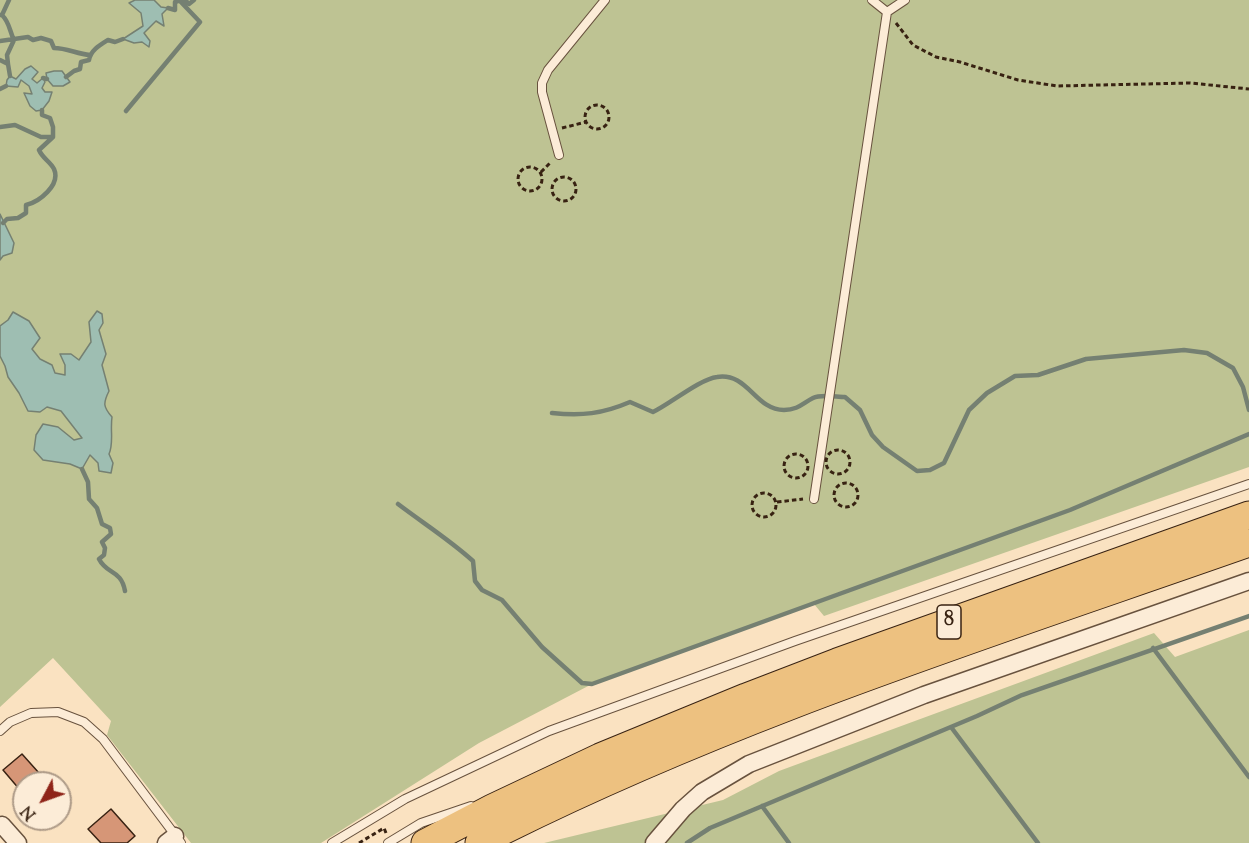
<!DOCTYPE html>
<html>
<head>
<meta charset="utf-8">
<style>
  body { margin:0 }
  #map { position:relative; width:1249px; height:843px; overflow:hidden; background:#fae2c1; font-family:"Sorts Mill Goudy",serif }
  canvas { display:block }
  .north { position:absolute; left:12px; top:771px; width:60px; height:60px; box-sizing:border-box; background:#fcecd7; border:2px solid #ae9b88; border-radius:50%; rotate:229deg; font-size:16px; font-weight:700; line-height:24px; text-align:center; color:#382212 }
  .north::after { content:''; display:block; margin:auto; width:21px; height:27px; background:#8f2418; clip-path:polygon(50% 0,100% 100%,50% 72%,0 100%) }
</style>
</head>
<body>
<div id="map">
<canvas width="1249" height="843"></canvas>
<div class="north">N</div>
</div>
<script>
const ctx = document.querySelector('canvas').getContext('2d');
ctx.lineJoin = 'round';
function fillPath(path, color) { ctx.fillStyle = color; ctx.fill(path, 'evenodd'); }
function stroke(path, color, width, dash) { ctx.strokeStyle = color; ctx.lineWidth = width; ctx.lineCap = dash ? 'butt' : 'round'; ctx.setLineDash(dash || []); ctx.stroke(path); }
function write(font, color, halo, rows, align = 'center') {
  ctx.font = font + ' "Sorts Mill Goudy",serif'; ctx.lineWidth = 4.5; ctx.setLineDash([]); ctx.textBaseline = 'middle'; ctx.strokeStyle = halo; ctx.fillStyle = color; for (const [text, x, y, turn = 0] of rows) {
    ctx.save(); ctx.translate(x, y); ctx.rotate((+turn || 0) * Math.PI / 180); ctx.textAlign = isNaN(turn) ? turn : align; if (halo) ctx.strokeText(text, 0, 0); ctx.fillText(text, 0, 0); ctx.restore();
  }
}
fillPath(new Path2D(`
  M 0,0 L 1249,0 L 1249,467 L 824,616 L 814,604 L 592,684 L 479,743 L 321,843 L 191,843 L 107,735 L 111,721 L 53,658 L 0,707 Z
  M 1249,630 L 1249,843 L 544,843 L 723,800 L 779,771 L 1154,633 L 1175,657 Z`), '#bec393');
const water = new Path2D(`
  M 135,0 L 154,0 L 161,7 L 168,8 L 162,14 L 164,26 L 156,21 L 144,33 L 150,41 L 149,47 L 142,42 L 134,43 L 123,39 L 143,26 L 141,13 L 129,3 Z
  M 31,66 L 38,72 L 32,79 L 37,83 L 43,78 L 45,82 L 42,88 L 45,92 L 52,92 L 49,101 L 42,110 L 36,111 L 30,106 L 24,93 L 32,94 L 29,86 L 21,80 L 18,87 L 6,86 L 7,80 L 10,76 L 16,79 L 25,69 Z
  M 54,71 L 62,71 L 70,82 L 63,86 L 53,86 L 47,79 L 46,73 Z
  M 0,214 L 14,243 L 12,253 L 3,256 L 0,260 Z
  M 97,311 L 102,314 L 103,323 L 99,330 L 106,354 L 102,365 L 109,391 C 103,403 103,407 112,417 C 110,430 114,443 109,454 L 113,463 L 111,473 L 99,471 L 98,463 L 90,455 L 82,469 L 70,464 L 43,460 L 34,450 L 36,435 L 43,424 L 58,427 L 74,440 L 82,438 L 61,411 L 47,407 L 40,412 L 28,411 L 19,393 L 8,377 L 5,366 L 0,356 L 0,326 L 8,320 L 13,312 L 29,321 L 40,338 L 32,349 L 40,359 L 52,365 L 55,373 L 65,375 L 65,365 L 60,354 L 71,354 L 79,360 L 91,342 L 89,322 Z`);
fillPath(water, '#9ebeb2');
stroke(water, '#758072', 1.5);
stroke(new Path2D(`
  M 185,0 L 189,4 L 194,0
  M 168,8 L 175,10 L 175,2 L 181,0
  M 0,15 L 2,15 L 9,0
  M 2,15 C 10,23 9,30 14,40 L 7,55 L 8,64
  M 0,41 L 28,37 L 33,40 L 41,38 L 51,41 L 54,48 C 67,48 77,54 90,55
  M 0,60 L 8,64 L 10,76
  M 66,77 L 74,71 L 80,69 L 81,62 L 89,60 C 91,50 100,45 108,40 L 115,42 L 123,39
  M 43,78 L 47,79
  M 0,89 L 6,86
  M 126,111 L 200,22 L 179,0
  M 0,127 L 15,125 L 41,137 L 51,137
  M 3,223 L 7,219 L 18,218 L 26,213 L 26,205 C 39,202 61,185 54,169 C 50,161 43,159 39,150 L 53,137 L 53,127 L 50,118 L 42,115 L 42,110
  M 552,413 C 582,416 602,414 630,402 L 653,412 C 670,404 700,379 717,377 C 748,372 755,410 784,410 C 798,410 803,403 813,398 C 821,394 836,397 845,397 L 860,410 L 872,435 L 883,447 L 917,471 L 930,470 L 944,463 L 969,410 L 987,393 L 1015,376 L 1038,375 L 1086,359 L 1184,350 L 1207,353 L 1233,368 L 1243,387 L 1249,410
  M 82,469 L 88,482 L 89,499 L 97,508 L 102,524 L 110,528 L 111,534 L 102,542 L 105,548 L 104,555 L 99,559 C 107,575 121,569 125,591
  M 398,504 C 423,523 450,540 473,561 L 475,581 L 482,590 L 502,600 L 542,647 L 582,683 L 592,684 L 1070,510 L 1249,434
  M 1153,648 L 1249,777
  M 951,727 L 1038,843
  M 762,806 L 789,843
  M 687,843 L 710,828 L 977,716 L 1022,695 L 1249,616`), '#758072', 4.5);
const building = new Path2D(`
  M 22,754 L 39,773 L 27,783 L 24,783 L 24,786 L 20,790 L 3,770 Z
  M 111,809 L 135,836 L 127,843 L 101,843 L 88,829 Z`);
fillPath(building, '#d69677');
stroke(building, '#382212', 1.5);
const service = new Path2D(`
  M 872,0 L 887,12
  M 559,155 L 542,92 L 542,83 L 548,70 L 605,0
  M 814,499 L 887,12 L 905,0
  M 0,731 L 10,722 L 31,713 L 58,712 L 84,722 L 103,739 L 181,843
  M 332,843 L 405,799 L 549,731 L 795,641 L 1249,484
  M 388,843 L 421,823 L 471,806`);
const minor = new Path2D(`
  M 2,825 L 18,843
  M 166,843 L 175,836
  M 654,843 L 683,809 L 702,792 L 749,764 L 924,695 L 1249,581`);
const trunk = new Path2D(`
  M 425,843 L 492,808 L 600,757 L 746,697 L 837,662 L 1249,515
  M 479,843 C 725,717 990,634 1249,543`);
stroke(service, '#68523e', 10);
stroke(minor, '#68523e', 19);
stroke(trunk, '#382212', 29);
stroke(new Path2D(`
  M 896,23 L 913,45 L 936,57 L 960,62 L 1018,80 L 1057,86 L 1190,83 L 1249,89
  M585 117a12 12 0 1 1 24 0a12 12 0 1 1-24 0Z
  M 562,128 L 586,122
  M518 179a12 12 0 1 1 24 0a12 12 0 1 1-24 0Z
  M 541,172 L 551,162
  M552 189a12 12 0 1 1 24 0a12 12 0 1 1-24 0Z
  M826 462a12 12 0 1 1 24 0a12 12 0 1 1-24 0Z
  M784 466a12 12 0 1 1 24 0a12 12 0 1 1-24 0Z
  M834 495a12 12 0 1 1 24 0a12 12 0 1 1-24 0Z
  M752 505a12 12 0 1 1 24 0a12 12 0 1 1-24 0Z
  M 777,502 L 803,499
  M 359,843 L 384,828 L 386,833`), '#382212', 3, [4.5, 3]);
stroke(service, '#fcecd7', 8);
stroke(minor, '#fcecd7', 16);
stroke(trunk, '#edc180', 27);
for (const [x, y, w] of [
  [949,622,24]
]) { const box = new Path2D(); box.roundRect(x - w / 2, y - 17, w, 34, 4.5); ctx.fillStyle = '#fcecd7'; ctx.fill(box); stroke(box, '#382212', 1.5); }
write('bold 20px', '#382212', null, [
  ["8",949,622]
]);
</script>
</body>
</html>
